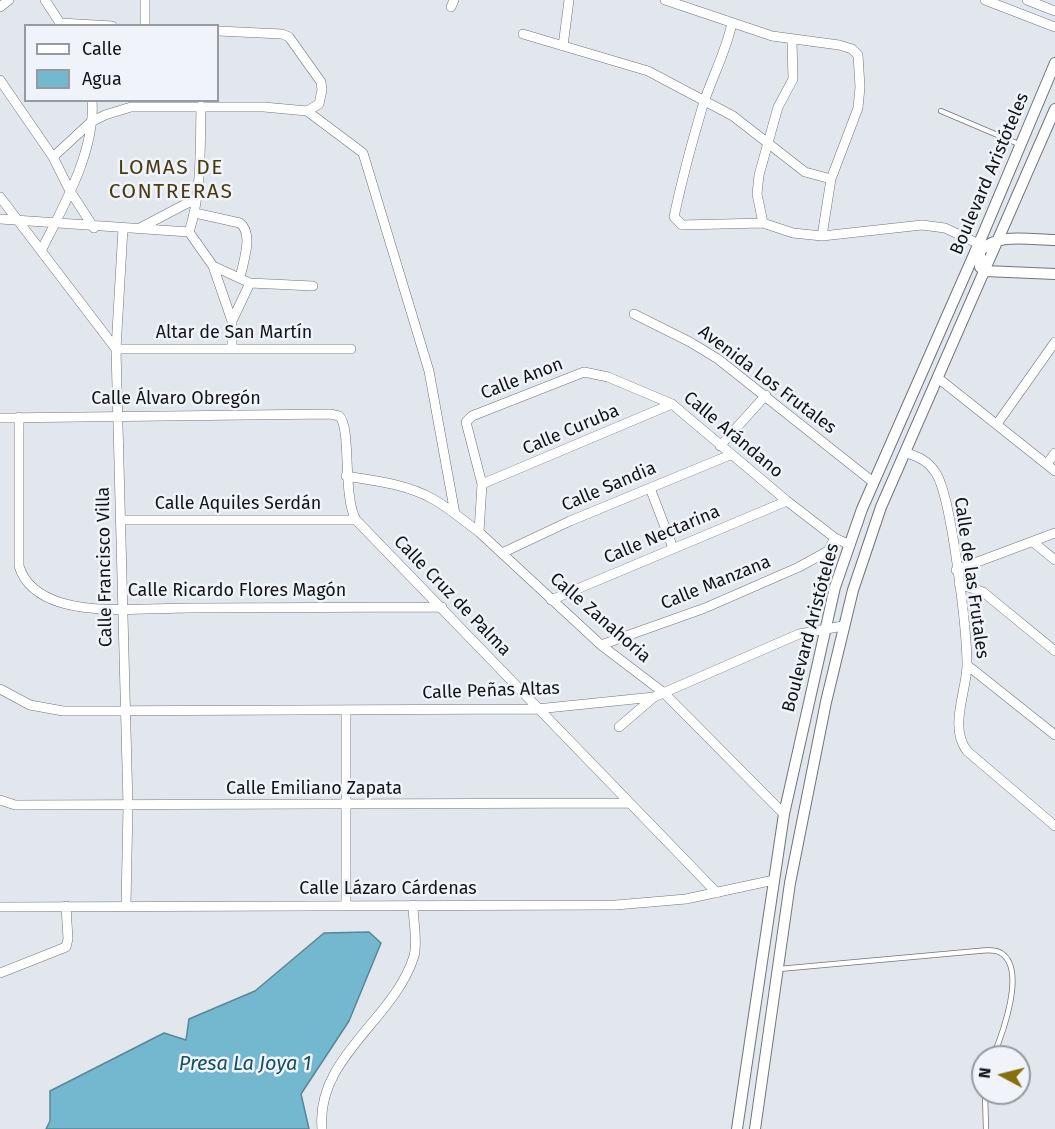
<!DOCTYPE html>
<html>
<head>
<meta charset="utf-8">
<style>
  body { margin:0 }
  #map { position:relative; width:1055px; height:1129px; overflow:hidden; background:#e2e7ed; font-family:"Fira Sans",sans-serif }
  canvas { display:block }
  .legend { position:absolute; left:24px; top:24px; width:195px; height:78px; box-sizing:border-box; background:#f0f4fa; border:2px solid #979a9e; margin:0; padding:8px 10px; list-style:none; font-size:18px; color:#121415 }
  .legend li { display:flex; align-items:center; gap:12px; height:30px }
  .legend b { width:30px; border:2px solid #979a9e }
  .north { position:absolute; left:971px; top:1045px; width:60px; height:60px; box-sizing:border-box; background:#f0f4fa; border:2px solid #979a9e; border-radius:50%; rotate:277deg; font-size:16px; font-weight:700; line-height:24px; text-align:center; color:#121415 }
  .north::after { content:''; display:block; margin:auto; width:21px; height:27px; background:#886e0d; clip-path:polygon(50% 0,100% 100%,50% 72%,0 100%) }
</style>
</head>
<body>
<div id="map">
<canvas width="1055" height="1129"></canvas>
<ul class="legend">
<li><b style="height:8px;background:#fff"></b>Calle</li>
<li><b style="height:16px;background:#74b8cf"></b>Agua</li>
</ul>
<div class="north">N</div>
</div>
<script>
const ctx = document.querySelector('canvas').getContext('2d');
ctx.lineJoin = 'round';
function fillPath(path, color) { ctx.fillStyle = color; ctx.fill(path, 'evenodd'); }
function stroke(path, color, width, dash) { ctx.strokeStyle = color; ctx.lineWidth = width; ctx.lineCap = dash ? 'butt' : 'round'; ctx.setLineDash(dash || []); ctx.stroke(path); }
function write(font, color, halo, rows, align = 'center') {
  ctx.font = font + ' "Fira Sans",sans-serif'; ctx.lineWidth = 5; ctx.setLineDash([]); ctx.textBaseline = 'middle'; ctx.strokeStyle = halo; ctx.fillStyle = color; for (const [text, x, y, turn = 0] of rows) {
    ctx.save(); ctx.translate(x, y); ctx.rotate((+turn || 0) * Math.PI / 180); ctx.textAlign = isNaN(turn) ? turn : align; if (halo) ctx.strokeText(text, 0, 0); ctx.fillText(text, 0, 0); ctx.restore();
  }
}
const water = new Path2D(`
  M 369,932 L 381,943 L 349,1021 L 301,1094 L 309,1129 L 46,1129 L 50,1121 L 50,1091 L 164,1033 L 186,1040 L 189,1019 L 255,991 L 324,933 Z`);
fillPath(water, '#74b8cf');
stroke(water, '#578797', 1.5);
const service = new Path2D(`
  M 941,111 L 1021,145
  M 779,969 L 978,951 C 985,950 995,949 1001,953 C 1027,969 1002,1035 993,1057
  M 985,1093 L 986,1129`);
const minor = new Path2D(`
  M 45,0 L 62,26
  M 145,0 L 145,26
  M 665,0 L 772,36 L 839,45 L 852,49 L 858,55 L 860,87 L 858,108 L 831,179 L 822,236
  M 985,0 L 1055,27
  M 1027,0 L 1055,11
  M 0,7 L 9,0
  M 451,7 L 454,0
  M 61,23 L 112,26
  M 732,23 C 726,52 712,77 703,105 C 692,142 682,179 674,217 L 682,225 L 763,223 L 793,233 L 822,236 L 922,225 L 945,228 L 979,244
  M 523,34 L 648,71 L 733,116 L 805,172 L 831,179
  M 563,46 L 569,0
  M 0,80 L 53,157 L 70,191 L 94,228
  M 307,111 L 363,153 L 429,371 L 455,514
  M 53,157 L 91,122 L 105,115 L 131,107 L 264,107 L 307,111 L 319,104 L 322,90 L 321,82 L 289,37 L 282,34 L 218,31
  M 0,197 L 116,349 L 351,349
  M 195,213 L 240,223 C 254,234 243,262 240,278
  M 0,219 L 189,232 L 213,266 L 250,283 L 313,286
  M 763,223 L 757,194 L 759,175 L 778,107 L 793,79 L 792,41
  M 123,228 L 116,349 L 128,806 L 126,905
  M 140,228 L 197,198
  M 189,232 C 202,192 200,148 201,106
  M 42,249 C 63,207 96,150 92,100
  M 213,266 L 232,321 L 232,349
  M 634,314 L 690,342 L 718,359 L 873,482
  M 232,321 L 250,283
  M 938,378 L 1055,471
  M 19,417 L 19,566 C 25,586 42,597 62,603 C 101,614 149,608 190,608 C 274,608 358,607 442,607
  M 0,418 L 330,414 L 339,416 C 352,427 342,495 356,520 L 717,893
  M 997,424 L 1055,342
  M 720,446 L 766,395
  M 907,453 C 919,457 928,461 936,473 C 952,499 967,632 967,666 C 966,693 949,727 967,751 L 1055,826
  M 1047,464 L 1055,453
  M 346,476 C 376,481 406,484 433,499 C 449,508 464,521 479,532
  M 482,484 L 672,404
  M 650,488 L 673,548
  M 120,520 L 356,520
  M 1033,542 L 1055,560
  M 502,553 L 570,521 L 730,455
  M 956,570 L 1055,533
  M 959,584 L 983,592 L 1055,651
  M 551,600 L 787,501
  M 601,645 L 705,608 L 799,567 L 828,551 L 835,538
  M 967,665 L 1055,735
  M 0,689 L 30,705 L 63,711 L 537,709 L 654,697 L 799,634 L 843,626
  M 346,710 L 346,905
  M 619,727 L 654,697
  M 0,800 L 15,805 L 630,803
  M 784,814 L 664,693 L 601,645 L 479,532 L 482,484 L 466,422 L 472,416 L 584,372 L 608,377 L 672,404 L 787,501 L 835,538 L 850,545
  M 0,907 L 616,905 L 686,899 L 774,880
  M 0,973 L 66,947 L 68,939 L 66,906
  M 322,1129 C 315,1058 395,1019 414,956 C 418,942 413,920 413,905`);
const tertiary = new Path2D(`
  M 980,249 L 980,267 L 985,271 L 1055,274
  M 977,255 C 994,231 1029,240 1055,240
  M 737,1129 L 784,814 L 835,587 L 862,509 L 983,234 L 1055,63
  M 755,1129 L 790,883 L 826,702 L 853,590 L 881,507 L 1055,109`);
stroke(service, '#71757a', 6);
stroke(minor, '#71757a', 10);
stroke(tertiary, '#71757a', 12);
stroke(service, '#fff', 4.5);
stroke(minor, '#fff', 9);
stroke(tertiary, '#fff', 10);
write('18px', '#121415', '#f0f4fa', [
  ["Boulevard Aristóteles",990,174,-67],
  ["Altar de San Martín",234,333],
  ["Calle Anon",522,379,-21],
  ["Avenida Los Frutales",767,380,37],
  ["Calle Álvaro Obregón",176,399],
  ["Calle Curuba",571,430,-23],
  ["Calle Arándano",733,435,40],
  ["Calle Sandia",609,487,-23],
  ["Calle Aquiles Serdán",238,504],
  ["Calle Nectarina",662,535,-23],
  ["Calle Francisco Villa",105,567,-91],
  ["Calle de las Frutales",971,578,82],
  ["Calle Manzana",716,583,-22],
  ["Calle Ricardo Flores Magón",237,591],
  ["Calle Cruz de Palma",452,596,46],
  ["Calle Zanahoria",600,618,41],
  ["Boulevard Aristóteles",811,628,-75],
  ["Calle Peñas Altas",491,691,-2],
  ["Calle Emiliano Zapata",314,789],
  ["Calle Lázaro Cárdenas",388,889]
]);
write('italic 20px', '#165060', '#f0f4fa', [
  ["Presa La Joya 1",245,1064]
]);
ctx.letterSpacing = '1.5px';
write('21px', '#493c13', '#f0f4fa', [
  ["LOMAS DE",171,168],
  ["CONTRERAS",171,192]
]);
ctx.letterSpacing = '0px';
</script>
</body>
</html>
